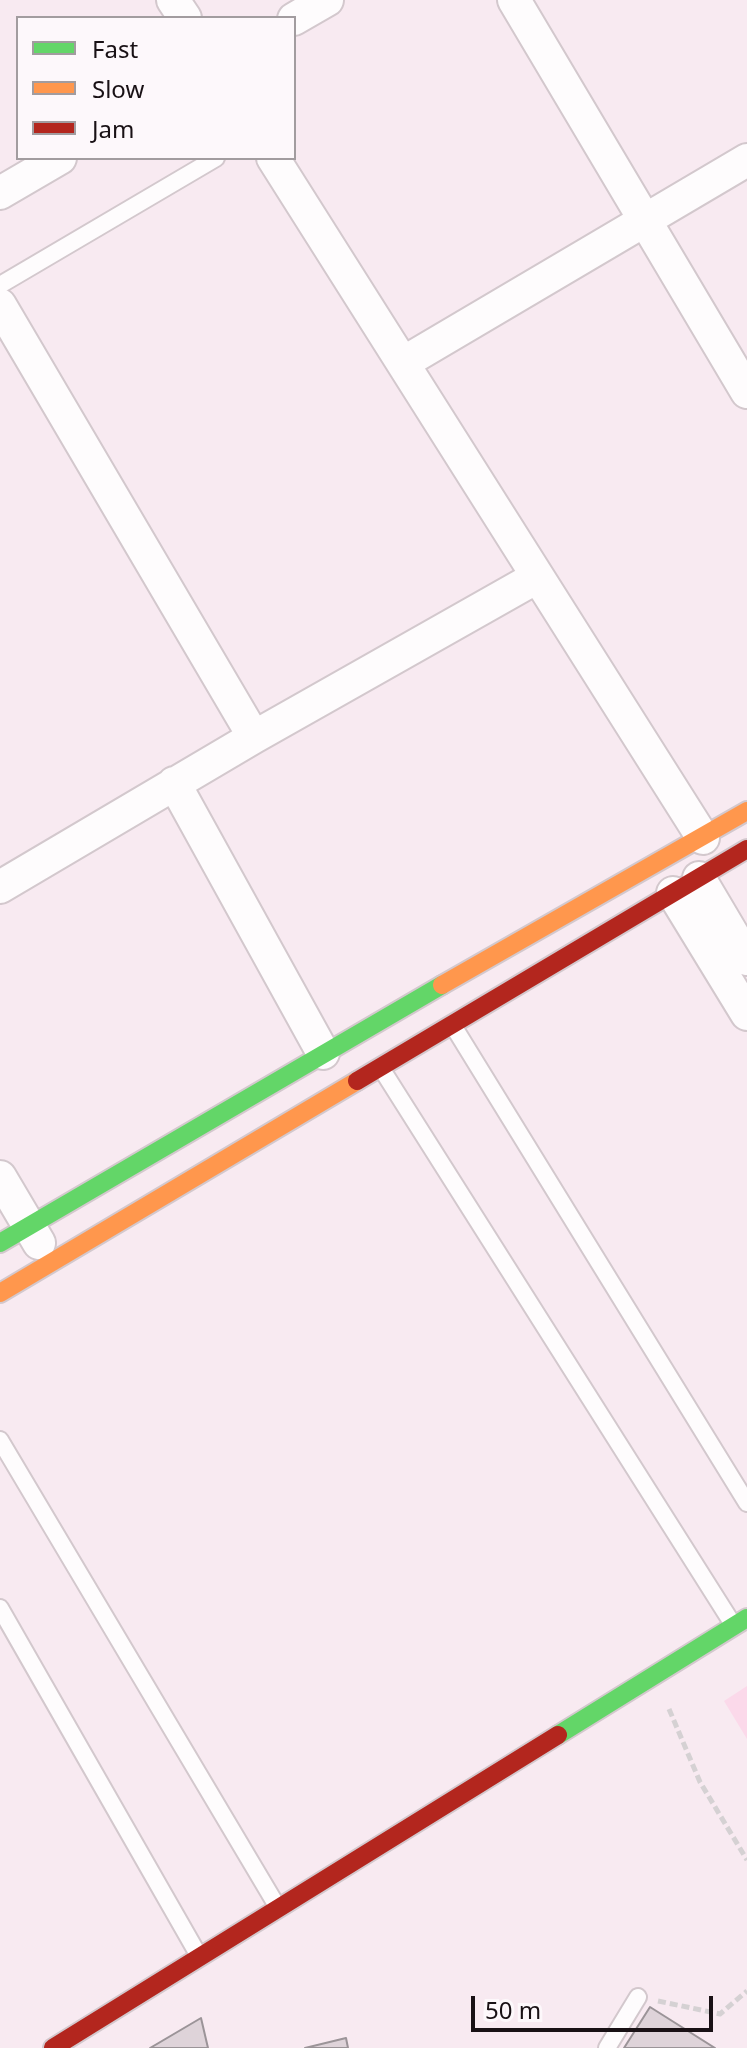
<!DOCTYPE html>
<html>
<head>
<meta charset="utf-8">
<style>
  body { margin:0 }
  #map { position:relative; width:747px; height:2048px; overflow:hidden; background:#f8eaf1; font-family:"Noto Sans",sans-serif }
  canvas { display:block }
  .legend { position:absolute; left:16px; top:16px; width:280px; height:144px; box-sizing:border-box; background:#fdf8fb; border:2px solid #a29c9f; margin:0; padding:10px 14px; list-style:none; font-size:24px; color:#191115 }
  .legend li { display:flex; align-items:center; gap:16px; height:40px }
  .legend b { width:40px; border:2px solid #a29c9f }
  .scale { position:absolute; left:471px; top:1996px; width:242px; height:36px; box-sizing:border-box; border:4px solid #191115; border-top:0; padding-left:10px; font-size:24px; line-height:28px; white-space:nowrap; color:#191115; -webkit-text-stroke:6px #fdf8fb; paint-order:stroke }
</style>
</head>
<body>
<div id="map">
<canvas width="747" height="2048"></canvas>
<ul class="legend">
<li><b style="height:10px;background:#63d668"></b>Fast</li>
<li><b style="height:10px;background:#ff974d"></b>Slow</li>
<li><b style="height:10px;background:#b3261e"></b>Jam</li>
</ul>
<div class="scale">50 m</div>
</div>
<script>
const ctx = document.querySelector('canvas').getContext('2d');
ctx.lineJoin = 'round';
function fillPath(path, color) { ctx.fillStyle = color; ctx.fill(path, 'evenodd'); }
function stroke(path, color, width, dash) { ctx.strokeStyle = color; ctx.lineWidth = width; ctx.lineCap = dash ? 'butt' : 'round'; ctx.setLineDash(dash || []); ctx.stroke(path); }
fillPath(new Path2D(`
  M 747,1686 L 747,1739 L 724,1701 Z`), '#fbd9ea');
const building = new Path2D(`
  M 650,2007 L 715,2048 L 624,2048 Z
  M 201,2018 L 208,2048 L 150,2048 Z
  M 346,2038 L 348,2048 L 305,2048 Z`);
fillPath(building, '#ded3d9');
stroke(building, '#9b9498', 2);
const lane = new Path2D(`
  M 0,285 L 216,158
  M 452,1024 L 747,1503
  M 381,1068 L 734,1626
  M 0,1440 L 277,1906
  M 0,1608 L 199,1956
  M 607,2048 L 638,1997`);
const street = new Path2D(`
  M 173,0 L 185,18
  M 514,0 L 747,392
  M 294,19 L 327,0
  M 273,158 L 703,838
  M 0,193 L 60,158
  M 0,305 L 254,737
  M 403,363 L 747,160
  M 174,783 L 323,1053
  M 699,878 L 747,959
  M 0,887 L 254,737 L 537,577
  M 673,893 L 747,1014
  M 0,1177 L 39,1243`);
const fast = new Path2D(`
  M 0,1243 L 442,985
  M 558,1735 L 747,1618`);
const slow = new Path2D(`
  M 442,985 L 747,811
  M 0,1293 L 357,1081`);
const jam = new Path2D(`
  M 357,1081 L 747,849
  M 53,2048 L 558,1735`);
stroke(lane, '#d3c8cd', 20);
stroke(street, '#d3c8cd', 36);
stroke(fast, '#d3c8cd', 22);
stroke(slow, '#d3c8cd', 22);
stroke(jam, '#d3c8cd', 22);
stroke(new Path2D(`
  M 669,1709 L 700,1782 L 747,1860
  M 658,2001 L 720,2014 L 747,1991`), '#d5d1d3', 5, [8, 4]);
stroke(lane, '#fefcfd', 16);
stroke(street, '#fefcfd', 32);
stroke(fast, '#63d668', 18);
stroke(slow, '#ff974d', 18);
stroke(jam, '#b3261e', 18);
</script>
</body>
</html>
